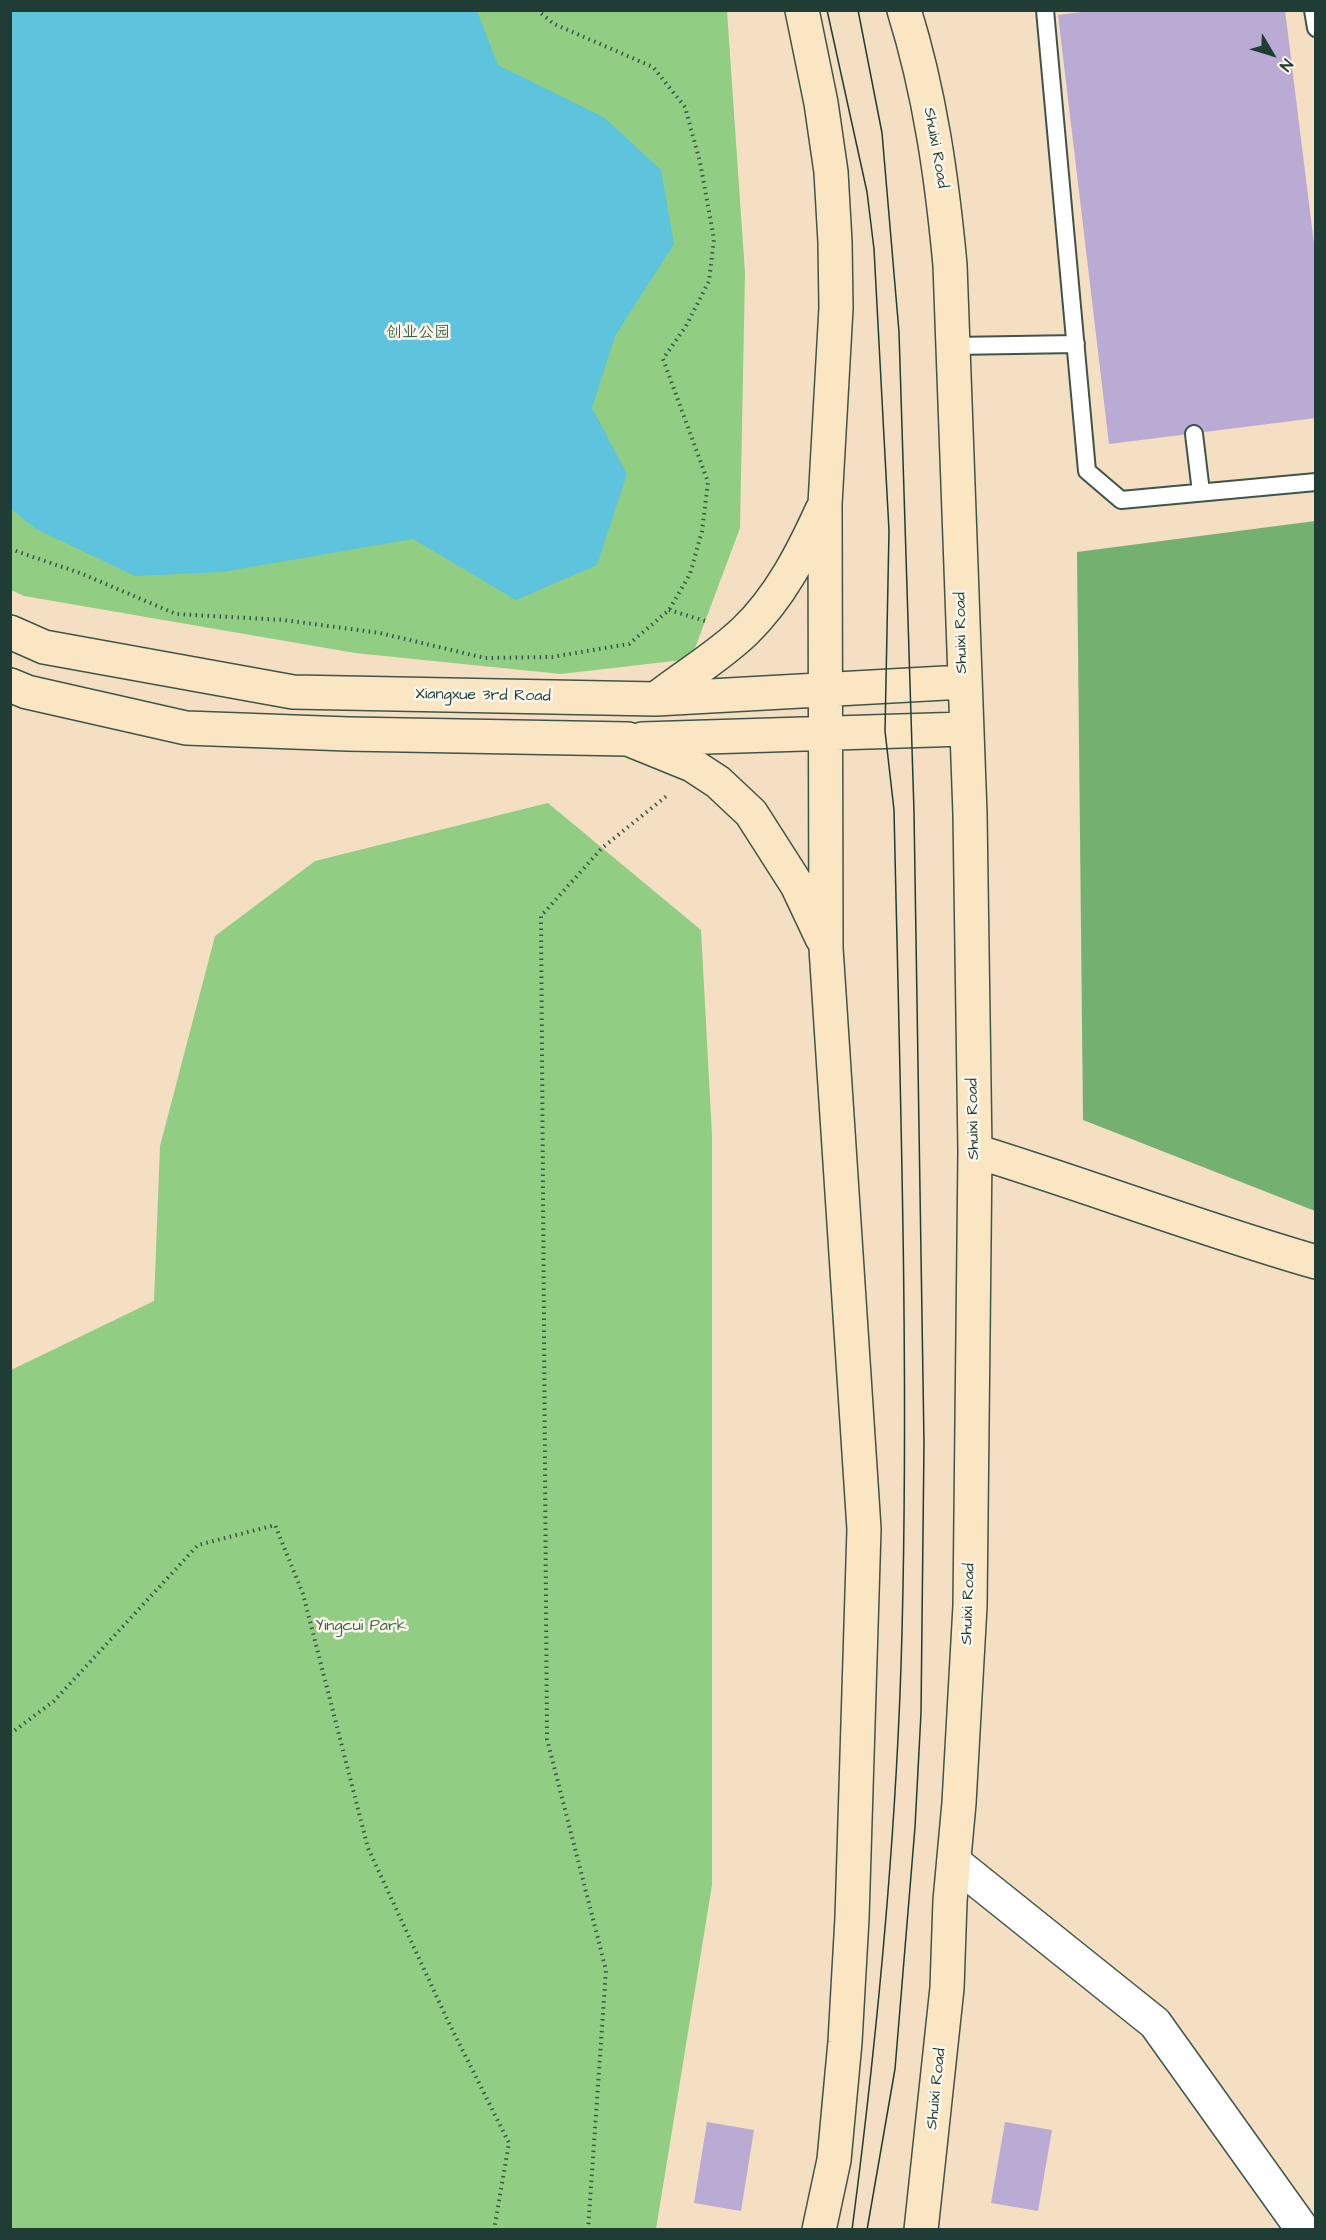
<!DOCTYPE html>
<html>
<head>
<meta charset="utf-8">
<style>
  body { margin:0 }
  #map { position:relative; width:1326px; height:2240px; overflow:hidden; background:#f4dfc3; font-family:"Architects Daughter",sans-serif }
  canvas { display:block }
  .frame { position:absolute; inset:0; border:12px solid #1f3d34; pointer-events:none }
  .north { position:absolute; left:1242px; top:24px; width:60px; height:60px; -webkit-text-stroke:4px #fbf7ec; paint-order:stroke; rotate:128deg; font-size:16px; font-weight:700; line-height:24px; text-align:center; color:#1f3d34 }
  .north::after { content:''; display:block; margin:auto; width:21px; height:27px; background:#1f3d34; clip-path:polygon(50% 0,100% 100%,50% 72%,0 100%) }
</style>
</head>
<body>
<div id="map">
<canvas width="1326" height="2240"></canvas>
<div class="frame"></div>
<div class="north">N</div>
</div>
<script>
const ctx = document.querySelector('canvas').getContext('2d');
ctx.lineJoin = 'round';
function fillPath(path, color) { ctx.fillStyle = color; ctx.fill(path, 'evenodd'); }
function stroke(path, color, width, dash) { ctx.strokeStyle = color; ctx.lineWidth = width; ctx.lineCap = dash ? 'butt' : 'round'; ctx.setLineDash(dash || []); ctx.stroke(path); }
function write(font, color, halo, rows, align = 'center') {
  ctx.font = font + ' "Architects Daughter","LXGW WenKai TC",sans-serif'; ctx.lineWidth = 5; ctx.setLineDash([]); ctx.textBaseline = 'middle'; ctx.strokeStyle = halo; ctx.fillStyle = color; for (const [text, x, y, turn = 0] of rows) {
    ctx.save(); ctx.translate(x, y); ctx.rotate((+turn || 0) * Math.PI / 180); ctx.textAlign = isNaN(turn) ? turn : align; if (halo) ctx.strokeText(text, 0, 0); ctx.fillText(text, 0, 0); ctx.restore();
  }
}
fillPath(new Path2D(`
  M 11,11 L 727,11 L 745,273 L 740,528 L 691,659 L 561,674 L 355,653 L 24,596 L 11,590 Z
  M 548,803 L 701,930 L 712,1135 L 712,1885 L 656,2229 L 11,2229 L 11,1370 L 154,1301 L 160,1146 L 215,936 L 315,861 Z`), '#91ce83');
fillPath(new Path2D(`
  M 1315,521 L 1316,521 L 1315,1211 L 1083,1120 L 1077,552 Z`), '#74b171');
fillPath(new Path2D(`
  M 10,11 L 477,11 L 498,65 L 605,118 L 661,170 L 674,244 L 615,336 L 592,408 L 627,474 L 597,565 L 516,600 L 413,539 L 222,572 L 135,576 L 36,529 L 11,509 Z`), '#5ec3dc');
fillPath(new Path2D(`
  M 1096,10 L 1285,10 L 1316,260 L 1316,418 L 1109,444 L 1058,15 Z
  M 707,2122 L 754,2130 L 741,2211 L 694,2203 Z
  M 1005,2122 L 1052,2130 L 1038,2211 L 991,2203 Z`), '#baabd5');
const lane = new Path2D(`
  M 1045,10 L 1087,471 L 1121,500 L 1316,482
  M 1313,10 L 1316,28
  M 954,346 L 1076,344
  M 1194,434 L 1201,492`);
const street = new Path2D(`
  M 954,1862 L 1155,2023 L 1303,2230`);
const secondary = new Path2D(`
  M 802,10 L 821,103 L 831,172 L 835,242 L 836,308 L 825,504 L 826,948 L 864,1529 L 852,1918 L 845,2042 L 834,2160 L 819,2230
  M 904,10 C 930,93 942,179 950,265 L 970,814 L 975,1151 L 970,1606 L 959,1803 L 950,1901 L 947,1988 L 921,2230
  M 10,632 L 44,647 L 293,692 L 656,699 L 963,682
  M 10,685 L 27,692 L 186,728 L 348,734 L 628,739 L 692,765 L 718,782 L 751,813 L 797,885 L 822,938
  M 656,699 C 685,676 718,657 745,631 C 780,597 802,554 822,510
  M 642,739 L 965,729
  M 975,1151 C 1089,1186 1201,1229 1316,1262`);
stroke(lane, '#3f5549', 20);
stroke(street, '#3f5549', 36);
stroke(secondary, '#3f5549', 36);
stroke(new Path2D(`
  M 10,549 L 80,573 L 176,614 L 284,620 L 380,633 L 485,658 L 552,657 L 629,644 L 669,610 L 690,574 L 702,531 L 708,482 L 663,359 L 686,326 L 709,281 L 714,239 L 700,162 L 685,107 L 653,67 L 554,24 L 537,10
  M 669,610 L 705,621
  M 10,1734 L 54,1701 L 198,1545 L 275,1525 L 303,1594 L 368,1848 L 447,2019 L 509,2143 L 494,2230
  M 588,2230 L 606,1970 L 547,1739 L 541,916 L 602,848 L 669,794`), '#3f5549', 4, [1.5, 4.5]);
stroke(lane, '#fff', 16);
stroke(street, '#fff', 33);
stroke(secondary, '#fbe6c4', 33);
stroke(new Path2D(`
  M 827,10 L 867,192 L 874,249 L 889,531 L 885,731 L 894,810 C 900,1084 909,1358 902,1632 C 897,1831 878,2031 852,2230
  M 858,10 L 882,133 L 899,332 L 914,812 L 924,1443 L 921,1713 L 915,1827 L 895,2069 L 867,2230`), '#1f3d34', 1.5);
write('16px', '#1f3d34', '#fbf7ec', [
  ["Shuixi Road",935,148,80],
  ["Shuixi Road",962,633,-91],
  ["Xiangxue 3rd Road",483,696,1],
  ["Shuixi Road",974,1119,-91],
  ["Shuixi Road",969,1604,-88],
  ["Shuixi Road",937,2089,-84]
]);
write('16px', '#3c6148', '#fbf7ec', [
  ["创业公园",418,334],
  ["Yingcui Park",361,1627]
]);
</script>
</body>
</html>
